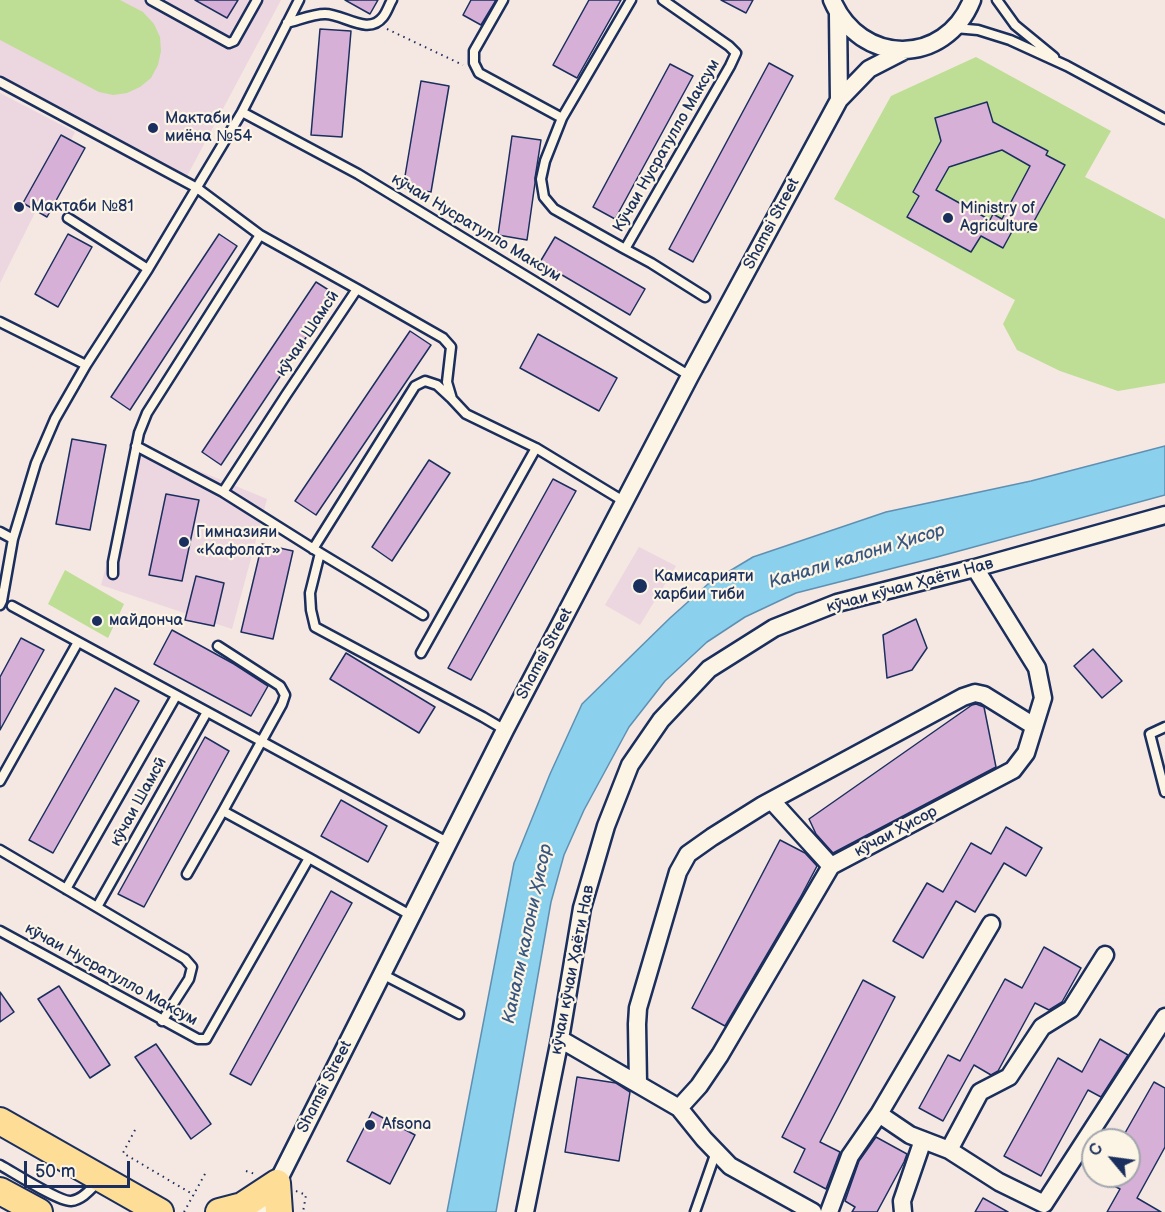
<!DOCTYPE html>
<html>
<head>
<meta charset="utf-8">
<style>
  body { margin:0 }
  #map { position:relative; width:1165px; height:1212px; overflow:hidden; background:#f5e7e2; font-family:"Balsamiq Sans",sans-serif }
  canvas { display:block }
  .north { position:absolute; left:1081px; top:1128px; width:60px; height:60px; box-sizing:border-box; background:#fcf5e5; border:2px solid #a2a6af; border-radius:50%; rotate:299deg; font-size:16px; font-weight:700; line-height:24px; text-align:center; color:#1b2f5e }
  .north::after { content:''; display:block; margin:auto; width:21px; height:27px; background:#1b2f5e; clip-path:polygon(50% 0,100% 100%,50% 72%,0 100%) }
  .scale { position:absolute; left:24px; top:1161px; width:106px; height:27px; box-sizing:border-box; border:3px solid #1b2f5e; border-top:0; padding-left:8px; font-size:18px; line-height:21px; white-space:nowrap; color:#1b2f5e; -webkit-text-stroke:4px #fcf5e5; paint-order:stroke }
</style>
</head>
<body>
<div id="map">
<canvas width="1165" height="1212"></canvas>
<div class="north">С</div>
<div class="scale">50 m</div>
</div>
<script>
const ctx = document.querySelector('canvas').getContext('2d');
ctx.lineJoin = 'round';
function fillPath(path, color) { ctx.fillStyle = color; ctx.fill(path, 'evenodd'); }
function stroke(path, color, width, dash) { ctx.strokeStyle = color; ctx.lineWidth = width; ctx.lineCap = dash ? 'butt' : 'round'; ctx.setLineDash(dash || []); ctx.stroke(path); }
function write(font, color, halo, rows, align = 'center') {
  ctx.font = font + ' "Balsamiq Sans",sans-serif'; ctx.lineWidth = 4.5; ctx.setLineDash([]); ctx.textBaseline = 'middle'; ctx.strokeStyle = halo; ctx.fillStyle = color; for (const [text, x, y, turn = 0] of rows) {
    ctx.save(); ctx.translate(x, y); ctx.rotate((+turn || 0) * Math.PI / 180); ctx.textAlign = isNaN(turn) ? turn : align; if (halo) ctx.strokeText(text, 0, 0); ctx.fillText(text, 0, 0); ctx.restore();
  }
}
fillPath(new Path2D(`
  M 0,0 L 281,0 L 186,178 L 0,78 Z
  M 0,93 L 75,132 L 0,283 Z
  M 139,446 L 267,499 L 232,629 L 101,585 Z
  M 639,547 L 676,566 L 640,625 L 605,605 Z`), '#ecd6df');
fillPath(new Path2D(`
  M 0,0 L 120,0 L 143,12 L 154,24 L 160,37 L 161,51 L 158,65 L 151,78 L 140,87 L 127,93 L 113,95 L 99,92 L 0,40 Z
  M 976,57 L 1111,131 L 1085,177 L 1165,219 L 1165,383 L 1118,391 L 1060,371 L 1017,350 L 1003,324 L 1015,300 L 834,199 L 891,96 Z
  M 65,570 L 124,604 L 108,638 L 48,604 Z`), '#bede96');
const water = new Path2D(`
  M 1165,446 L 1165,495 L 937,557 L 796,593 L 745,617 L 707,642 L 665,681 L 629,727 L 584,810 L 564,855 L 551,902 L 496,1212 L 447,1212 L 514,863 L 550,774 L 582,704 L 670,618 L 708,584 L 753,557 L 886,512 L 1031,481 Z`);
fillPath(water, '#8bd0ec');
stroke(water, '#5e90b3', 1.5);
const building = new Path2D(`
  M 195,0 L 238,0 L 227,18 Z
  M 345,0 L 378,0 L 370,14 Z
  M 471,0 L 496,0 L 481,25 L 463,15 Z
  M 589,0 L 621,0 L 577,78 L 553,65 Z
  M 721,0 L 753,0 L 746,13 Z
  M 320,29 L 351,31 L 342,137 L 311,135 Z
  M 769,63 L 793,76 L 693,262 L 669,249 Z
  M 670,64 L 693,76 L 615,219 L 593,207 Z
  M 421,81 L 449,86 L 431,192 L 403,188 Z
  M 987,102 L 993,122 L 1048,151 L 1046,155 L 1065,165 L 1028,232 L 1015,226 L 1003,248 L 981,236 L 971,252 L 907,217 L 919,196 L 913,192 L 941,141 L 935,118 ZM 1002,150 L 1030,166 L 1002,219 L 993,214 L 990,220 L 936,190 L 949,167 Z
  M 61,135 L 85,148 L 47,217 L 23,203 Z
  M 512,136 L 541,140 L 535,178 L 535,183 L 527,240 L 498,235 Z
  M 68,234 L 92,247 L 58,307 L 35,294 Z
  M 219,234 L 237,246 L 130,410 L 111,397 Z
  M 555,237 L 645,289 L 630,315 L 540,262 Z
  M 316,282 L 335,294 L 221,465 L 202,452 Z
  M 410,331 L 431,345 L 316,515 L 295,501 Z
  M 538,334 L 617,378 L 599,411 L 520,368 Z
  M 72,439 L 106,445 L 90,530 L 56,524 Z
  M 429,460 L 450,473 L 392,561 L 372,547 Z
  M 553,479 L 576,491 L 471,680 L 448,668 Z
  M 166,494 L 199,500 L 182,581 L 149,575 Z
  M 262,544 L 293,551 L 273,639 L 241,632 Z
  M 196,576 L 224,583 L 214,626 L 185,620 Z
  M 916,619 L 927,648 L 912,670 L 887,678 L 883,635 Z
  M 172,630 L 234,664 L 268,686 L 251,716 L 154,664 Z
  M 21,638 L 44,650 L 0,730 L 0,677 Z
  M 1093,649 L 1122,681 L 1102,698 L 1074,666 Z
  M 346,653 L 435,707 L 419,733 L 330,679 Z
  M 115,688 L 139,701 L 53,853 L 29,840 Z
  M 976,704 L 984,707 L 996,767 L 833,853 L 816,834 L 809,819 L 972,705 Z
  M 205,737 L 229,751 L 144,907 L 118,894 Z
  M 341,800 L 387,826 L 368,862 L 321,836 Z
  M 1006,827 L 1042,848 L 1026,876 L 1004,863 L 975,912 L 956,901 L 923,958 L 893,941 L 927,883 L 943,892 L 971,843 L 991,854 Z
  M 780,840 L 805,853 L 817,866 L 800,898 L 725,1026 L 692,1008 Z
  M 331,891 L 352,903 L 251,1085 L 230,1074 Z
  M 1044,947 L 1081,968 L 1062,1002 L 1049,1010 L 1035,1003 L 998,1071 L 991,1075 L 974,1065 L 943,1121 L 919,1108 L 948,1055 L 960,1061 L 1005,979 L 1022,988 Z
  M 863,980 L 895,997 L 820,1142 L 840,1152 L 826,1189 L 794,1172 L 805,1149 L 782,1137 Z
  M 59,986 L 110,1065 L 90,1078 L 38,999 Z
  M 0,992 L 14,1012 L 0,1022 Z
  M 1100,1039 L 1128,1055 L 1101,1097 L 1088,1090 L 1041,1176 L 1004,1156 L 1058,1058 L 1082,1072 Z
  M 156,1044 L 211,1124 L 191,1139 L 135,1057 Z
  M 577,1077 L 616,1083 L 630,1092 L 619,1161 L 565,1152 Z
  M 1154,1082 L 1165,1088 L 1165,1147 L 1137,1198 L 1161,1212 L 1107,1212 L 1120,1189 L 1095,1176 L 1129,1176 L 1129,1140 L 1121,1140 Z
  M 372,1112 L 415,1135 L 390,1184 L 347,1161 Z
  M 876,1137 L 907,1154 L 904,1162 L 877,1212 L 852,1212 L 855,1207 L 845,1201 L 859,1161 Z
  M 983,1198 L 1008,1212 L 975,1212 Z`);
fillPath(building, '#d7b0d8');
stroke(building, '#1b2f5e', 1.5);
const service = new Path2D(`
  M 151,0 L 229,43 L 234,41 L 257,0
  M 503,0 L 474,51 L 474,63 L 479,73 L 562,118 L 631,0
  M 663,0 L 729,46 L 736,53 L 730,66 L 625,249 L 651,263 L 705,297
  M 997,0 L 1015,25 L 1054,57
  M 287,23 C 299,20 313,14 325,14 C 344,14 368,36 383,17 C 387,12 389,5 392,0
  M 955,28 L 978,30 L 1010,40 L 1067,66 L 1165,119
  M 0,82 L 197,188 L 260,235 L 357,289
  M 242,112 L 358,174 L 690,376
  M 562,118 L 545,161 L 541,179 L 544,197 L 554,209 L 625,249
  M 68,218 L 148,269
  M 0,322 L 86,365
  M 136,446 L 223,492 L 320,553 L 423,615
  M 223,492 L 286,395 L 357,289 L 443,338 L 451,347 L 447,382 L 452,399 L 466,414 L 536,448 L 625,502
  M 0,532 L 13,539
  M 313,549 L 415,386 L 425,381 L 437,385 L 451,398
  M 320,553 L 310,593 L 311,610 L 315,627 L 483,717 L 505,730
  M 113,574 L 113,562 L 139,433 L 147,413 L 260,235
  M 0,605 L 2,601 L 13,539 L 36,463 L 55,419 L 86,365 L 148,269 L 242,112 L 299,0
  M 12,606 L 449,843
  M 218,646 L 280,686 L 285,695 L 282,704 L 223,811
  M 421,653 L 536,448
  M 1165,727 L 1150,734 L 1165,792
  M 0,781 L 78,642
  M 0,850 L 185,959 L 192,967 L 189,979 L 162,1021
  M 187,874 L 223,811 L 309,858
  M 66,889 L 176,696
  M 97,907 L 207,712
  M 0,931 L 198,1039 L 206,1039 L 309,858 L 412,916
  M 382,974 L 459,1014
  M 0,1165 C 13,1172 59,1202 71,1201 C 82,1200 91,1189 98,1182
  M 695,1212 L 716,1152`);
const minor = new Path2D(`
  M 832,0 C 860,66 945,67 972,0
  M 838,14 L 839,100
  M 772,801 L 831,866
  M 560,1039 L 679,1108 L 699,1086 L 720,1055 L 831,866 L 1013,770 L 1026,753 L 1043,698 L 1037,668 L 975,568
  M 638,1084 L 637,1024 L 638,1008 L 678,872 L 688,854 L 712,837 L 763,805 L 963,697 L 975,693 L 984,695 L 1034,726
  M 679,1108 L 704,1139 L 730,1166 L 813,1212
  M 879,1114 L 910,1135 L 949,1150 L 999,1182 L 1044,1204 L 1165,1017
  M 949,1150 L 980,1092 L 1009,1077 L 1042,1027 L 1071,1009 L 1105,955
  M 261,1212 L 277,1183 L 505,730 L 690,376 L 839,100 L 869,69 L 906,50
  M 525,1212 L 560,1039 L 582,908 L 606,826 L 630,765 L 661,720 L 709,669 L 774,628 L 837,603 L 975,568 L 1165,515
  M 829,1212 L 850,1156 L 879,1114 L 991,924
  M 903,1212 L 902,1201 L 923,1140`);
const primary = new Path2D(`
  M 0,1121 L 160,1212
  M 0,1191 L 39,1212
  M 219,1212 L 242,1206 L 277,1183 L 279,1212`);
stroke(service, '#1b2f5e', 13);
stroke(minor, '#1b2f5e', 21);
stroke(primary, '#1b2f5e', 30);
stroke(new Path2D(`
  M 387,29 L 463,65
  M 135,1130 L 123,1153 L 194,1195
  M 246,1171 L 255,1174
  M 296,1191 L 306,1195 L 303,1212
  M 184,1212 L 206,1172`), '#1b2f5e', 2, [1.5, 4.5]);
stroke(service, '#fcf5e5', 8);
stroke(minor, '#fcf5e5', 16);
stroke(primary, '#fedd96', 26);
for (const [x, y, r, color] of [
  [153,128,6,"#1b2f5e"],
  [19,207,6,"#1b2f5e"],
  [948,218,6,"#1b2f5e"],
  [184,542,6,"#1b2f5e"],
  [640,586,8,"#1b2f5e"],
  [97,621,6,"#1b2f5e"],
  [370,1125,6,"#1b2f5e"]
]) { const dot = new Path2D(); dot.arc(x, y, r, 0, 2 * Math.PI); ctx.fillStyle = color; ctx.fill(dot); stroke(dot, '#fcf5e5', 2); }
write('16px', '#1b2f5e', '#fcf5e5', [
  ["Мактаби",165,119],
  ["миёна №54",165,137],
  ["Мактаби №81",31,207],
  ["Ministry of",960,209],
  ["Agriculture",960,227],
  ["Гимназияи",196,533],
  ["«Кафолат»",196,551],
  ["Камисарияти",654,577],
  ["харбии тиби",654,595],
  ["майдонча",109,621],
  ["Afsona",382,1125]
], 'left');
write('16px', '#1b2f5e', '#fcf5e5', [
  ["Кӯчаи Нусратулло Максум",667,146,-60],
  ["Shamsi Street",772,224,-62],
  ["кӯчаи Нусратулло Максум",476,228,31],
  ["кӯчаи Шамсӣ",308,334,-56],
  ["кӯчаи кӯчаи Ҳаёти Нав",910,586,-15],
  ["Shamsi Street",545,654,-62],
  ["кӯчаи Шамсӣ",139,802,-61],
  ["кӯчаи Ҳисор",896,832,-28],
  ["кӯчаи кӯчаи Ҳаёти Нав",573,970,-79],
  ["кӯчаи Нусратулло Максум",111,975,29],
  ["Shamsi Street",325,1087,-63]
]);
write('italic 18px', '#375782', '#fcf5e5', [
  ["Канали калони Ҳисор",857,557,-17],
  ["Канали калони Ҳисор",528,934,-78]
]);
</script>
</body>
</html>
